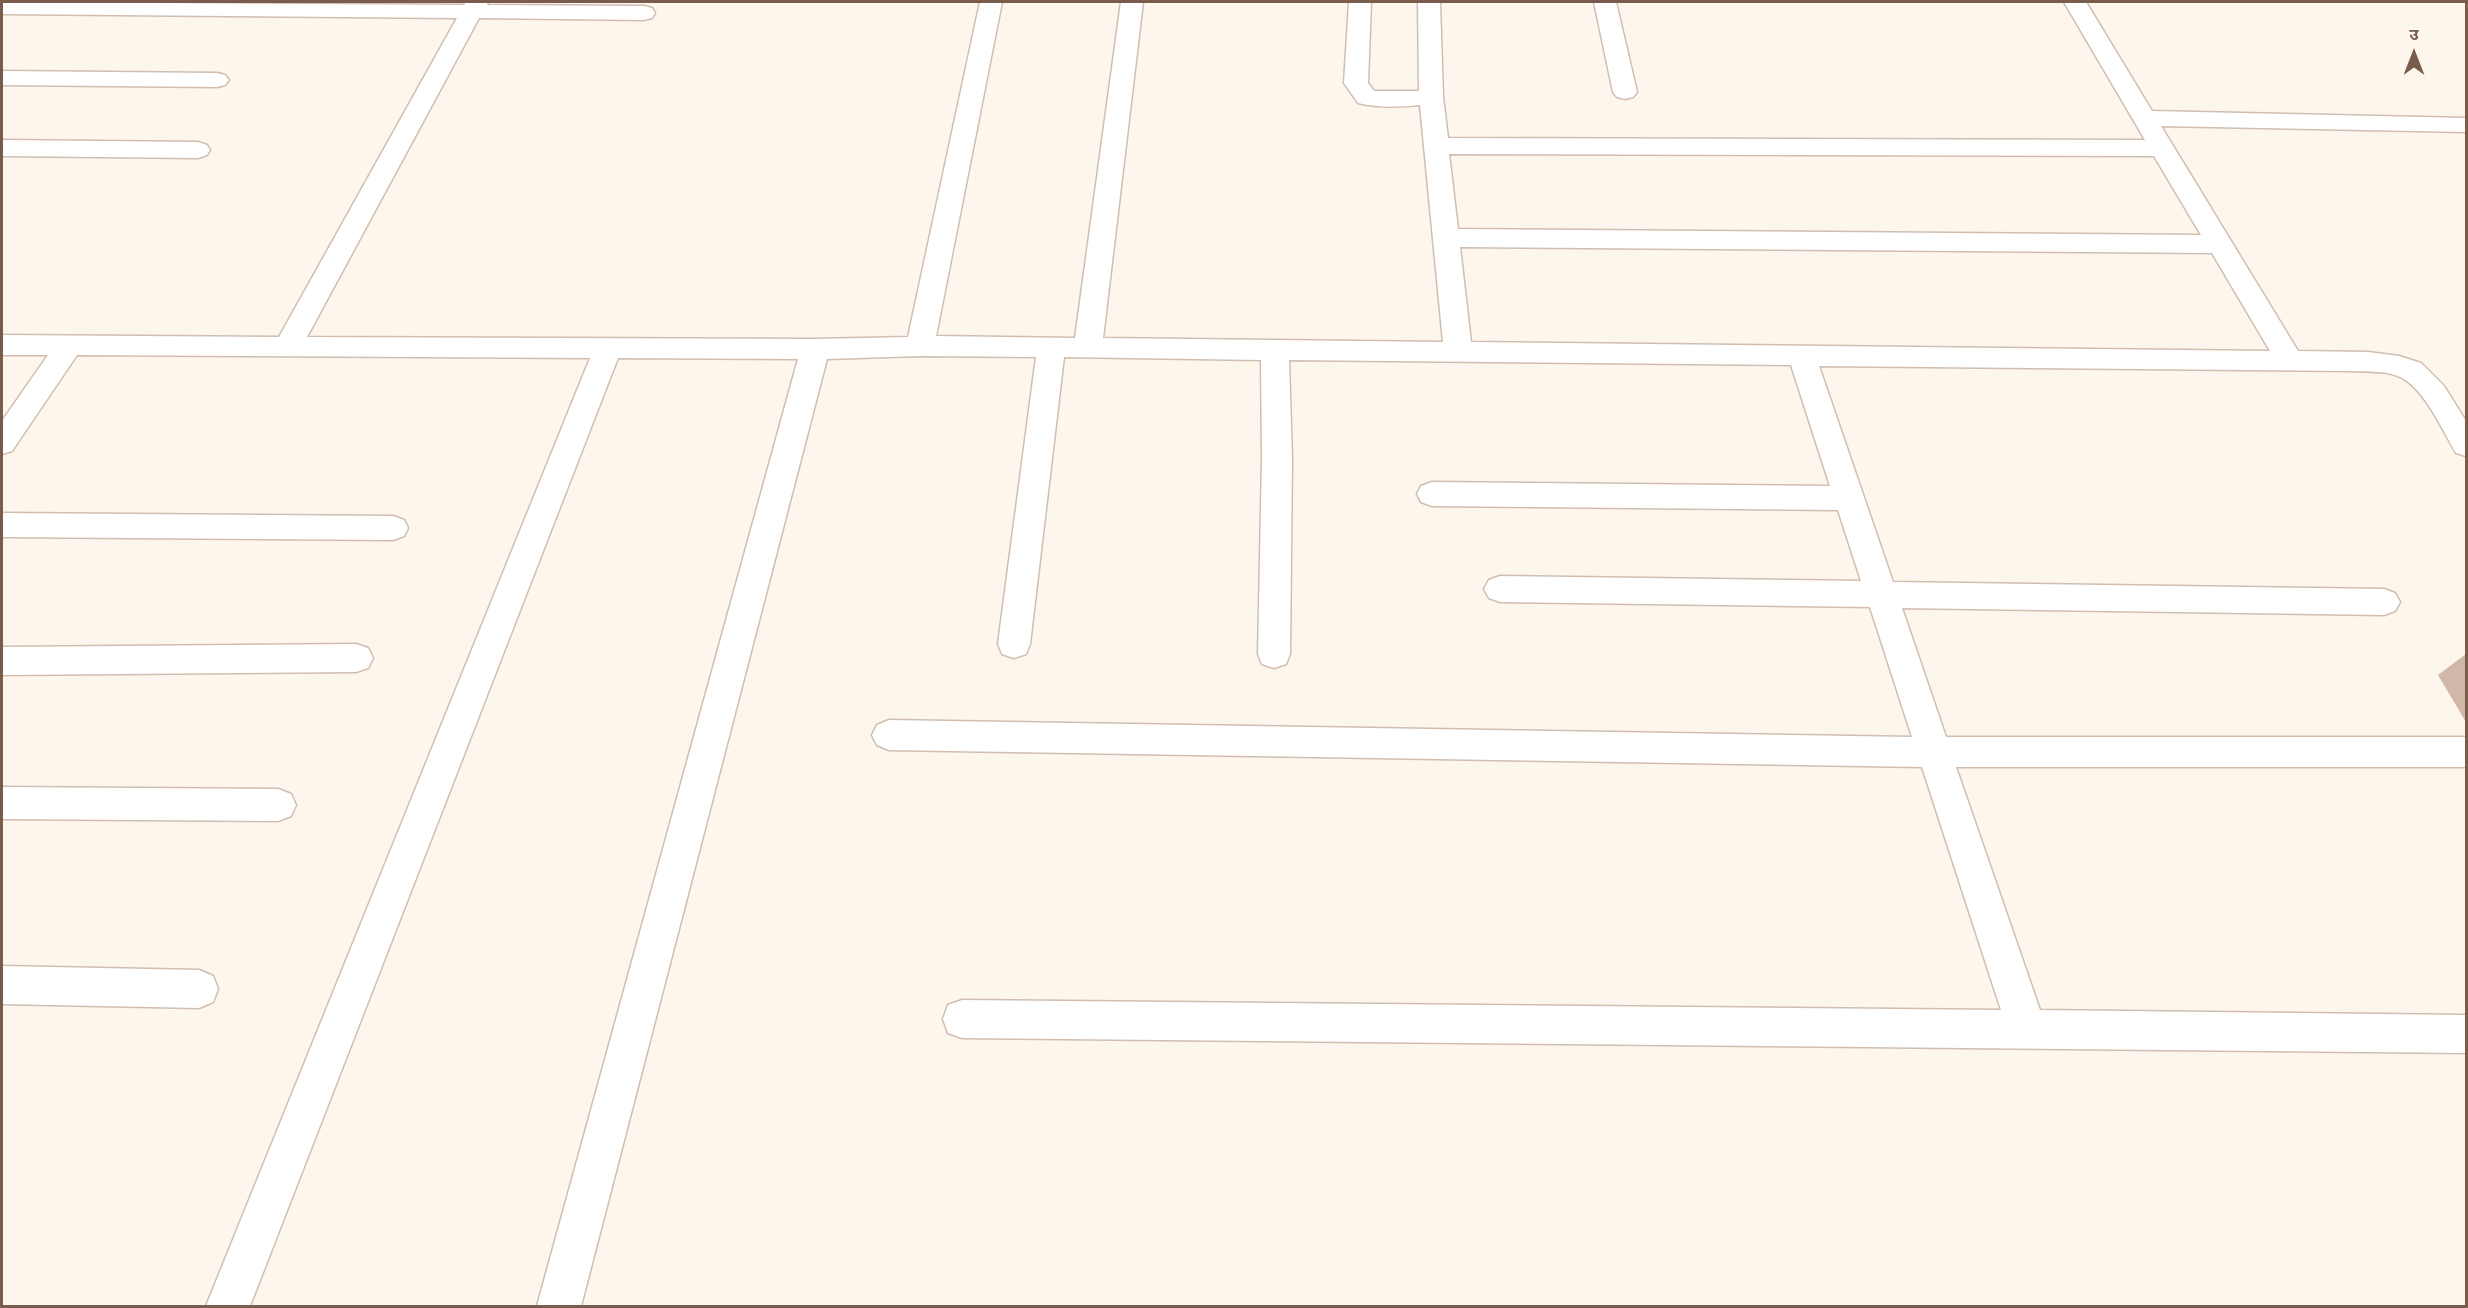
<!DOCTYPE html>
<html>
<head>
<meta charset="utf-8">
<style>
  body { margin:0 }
  #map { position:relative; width:2468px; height:1308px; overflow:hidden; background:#fdf6ec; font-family:Overpass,"Noto Sans Devanagari",sans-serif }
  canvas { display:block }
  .frame { position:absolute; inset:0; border:3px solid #7a5c4d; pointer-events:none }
  .north { position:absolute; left:2384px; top:24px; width:60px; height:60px; -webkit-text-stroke:4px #fffaf3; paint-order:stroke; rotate:0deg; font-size:16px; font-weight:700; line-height:24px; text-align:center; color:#7a5c4d }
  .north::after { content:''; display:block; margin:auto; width:21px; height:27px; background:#7a5c4d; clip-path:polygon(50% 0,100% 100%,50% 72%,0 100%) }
</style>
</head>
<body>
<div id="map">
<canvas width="2468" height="1308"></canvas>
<div class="frame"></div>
<div class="north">उ</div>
</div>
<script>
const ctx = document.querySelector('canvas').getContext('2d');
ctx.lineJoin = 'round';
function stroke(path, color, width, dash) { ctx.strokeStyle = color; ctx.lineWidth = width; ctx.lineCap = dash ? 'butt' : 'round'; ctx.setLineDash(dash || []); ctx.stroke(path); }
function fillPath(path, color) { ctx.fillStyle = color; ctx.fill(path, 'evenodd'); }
const minor = new Path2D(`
  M 2,2 L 464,5 L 466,2 L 488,2 L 487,5 L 644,6 L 652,8 L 655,13 L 652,18 L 644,20 L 479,18 L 307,337 L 815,339 L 908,337 L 980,2 L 1002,2 L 936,336 L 1075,338 L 1121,2 L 1143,2 L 1103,338 L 1443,342 L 1420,105 C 1399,107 1378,108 1358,103 L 1344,83 L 1349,2 L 1371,2 L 1368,83 L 1374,91 L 1419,91 L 1418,2 L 1440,2 L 1443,97 L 1448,138 L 2145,140 L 2064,2 L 2086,2 L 2152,111 L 2466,118 L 2466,132 L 2161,126 L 2298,351 L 2368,352 L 2399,356 L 2421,363 L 2444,386 L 2466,421 L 2466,456 L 2456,453 C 2443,431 2425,390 2402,378 C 2388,370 2367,372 2352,371 L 1819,366 L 1893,582 L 2384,589 L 2395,593 L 2400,602 L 2395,611 L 2384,615 L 1902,608 L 1946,737 L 2466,737 L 2466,767 L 1956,767 L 2040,1010 L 2466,1015 L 2466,1053 L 962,1038 L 948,1033 L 943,1019 L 948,1005 L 962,1000 L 2001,1010 L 1922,767 L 889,750 L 877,745 L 872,735 L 877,725 L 889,720 L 1912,737 L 1870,607 L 1500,602 L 1489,598 L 1484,589 L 1489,580 L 1500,576 L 1861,581 L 1838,510 L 1432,506 L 1421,502 L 1417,494 L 1421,486 L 1432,482 L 1830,486 L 1791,365 L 1289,360 L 1292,459 L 1290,654 L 1286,664 L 1274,668 L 1262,664 L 1258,654 L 1262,459 L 1261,360 L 1064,357 L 1030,644 L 1026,654 L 1014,658 L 1002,654 L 998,644 L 1036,357 L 920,356 L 827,359 L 581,1306 L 537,1306 L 798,359 L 618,358 L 250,1306 L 206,1306 L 590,358 L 77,355 L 12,451 L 2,454 L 2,421 L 48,355 L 2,355 L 2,335 L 279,337 L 457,18 L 2,14 ZM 1449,154 L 2154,156 L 2201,235 L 1458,229 ZM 1460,247 L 2212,253 L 2270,351 L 1471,342 Z
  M 1594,2 L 1616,2 L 1637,92 L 1633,97 L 1625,99 L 1617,97 L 1613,92 Z
  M 2,71 L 217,73 L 225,75 L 229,80 L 225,85 L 217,87 L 2,85 Z
  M 2,140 L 198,142 L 207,145 L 210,150 L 207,155 L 198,158 L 2,156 Z
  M 2,513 L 393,516 L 404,520 L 408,528 L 404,536 L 393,540 L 2,537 Z
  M 356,644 L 368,648 L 373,658 L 368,668 L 356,672 L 2,675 L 2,647 Z
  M 2,787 L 278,789 L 291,794 L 296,805 L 291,816 L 278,821 L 2,819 Z
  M 2,966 L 199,970 L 213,976 L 218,989 L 213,1002 L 199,1008 L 2,1004 Z`);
stroke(minor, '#d1beb0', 3);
fillPath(minor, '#fff');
fillPath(new Path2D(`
  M 2466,654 L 2466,722 L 2438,675 Z`), '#d1b7a8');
</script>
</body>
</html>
